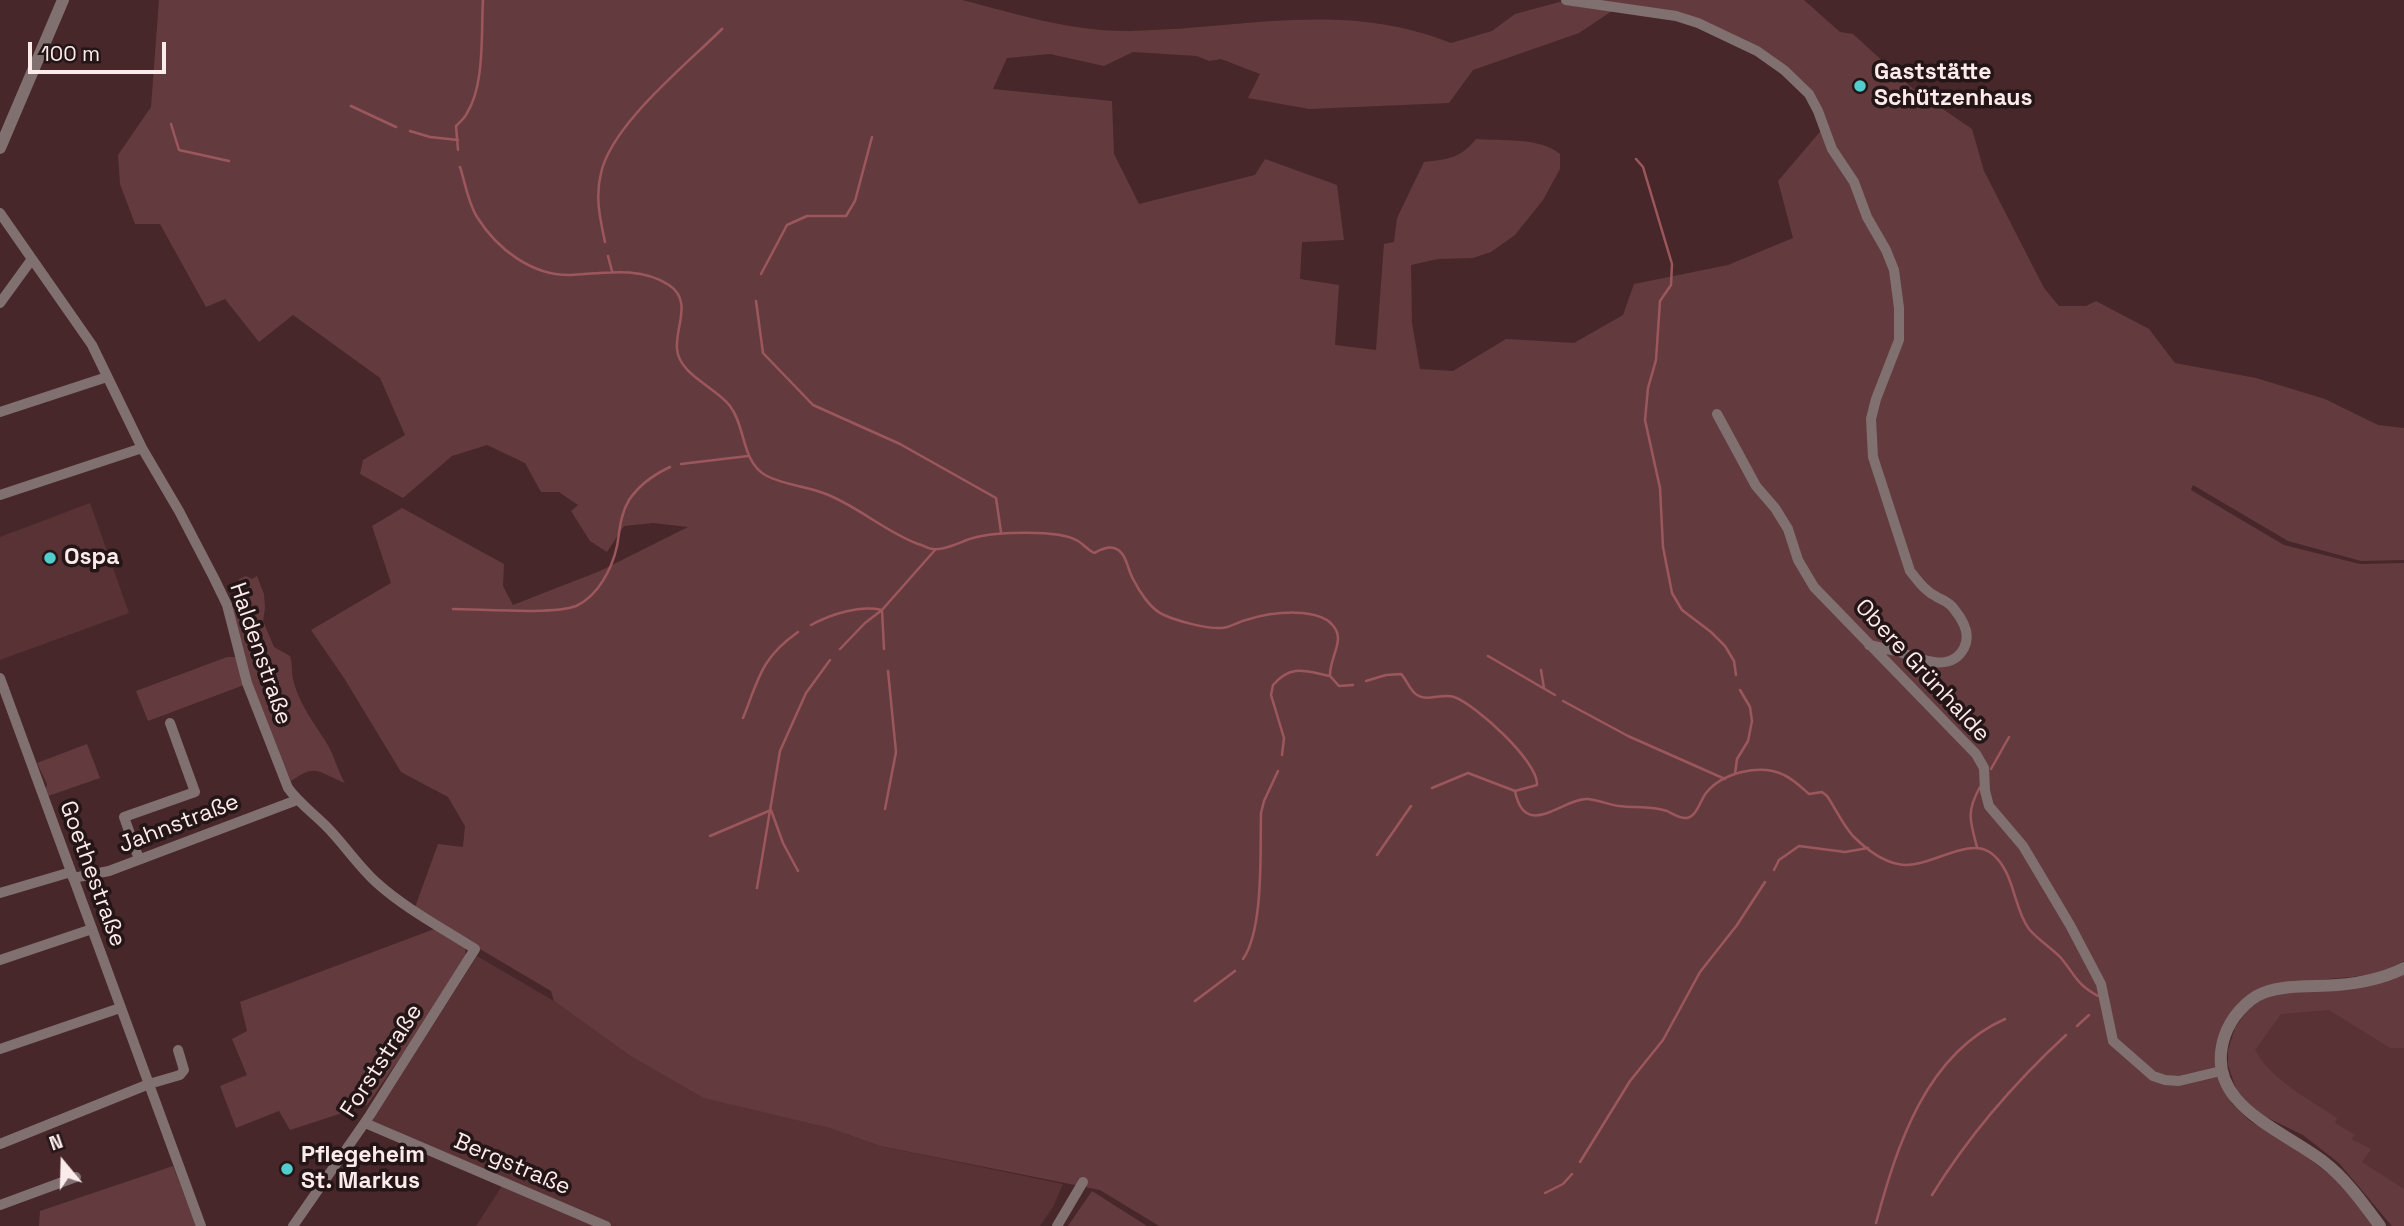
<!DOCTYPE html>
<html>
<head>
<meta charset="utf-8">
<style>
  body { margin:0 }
  #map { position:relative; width:2404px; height:1226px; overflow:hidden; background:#472729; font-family:"Space Grotesk",sans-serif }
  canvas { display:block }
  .north { position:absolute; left:28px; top:1128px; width:70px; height:70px; -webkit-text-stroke:5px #241516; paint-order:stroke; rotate:341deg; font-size:19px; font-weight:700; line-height:28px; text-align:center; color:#fcebeb }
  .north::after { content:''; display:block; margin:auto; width:24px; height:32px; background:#fcebeb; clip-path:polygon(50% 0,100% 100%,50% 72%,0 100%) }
  .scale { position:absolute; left:28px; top:42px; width:138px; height:32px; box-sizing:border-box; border:4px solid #fcebeb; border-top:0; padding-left:9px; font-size:21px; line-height:24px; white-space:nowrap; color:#fcebeb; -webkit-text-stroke:5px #241516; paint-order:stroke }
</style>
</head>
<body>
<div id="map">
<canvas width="2404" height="1226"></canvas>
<div class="north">N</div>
<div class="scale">100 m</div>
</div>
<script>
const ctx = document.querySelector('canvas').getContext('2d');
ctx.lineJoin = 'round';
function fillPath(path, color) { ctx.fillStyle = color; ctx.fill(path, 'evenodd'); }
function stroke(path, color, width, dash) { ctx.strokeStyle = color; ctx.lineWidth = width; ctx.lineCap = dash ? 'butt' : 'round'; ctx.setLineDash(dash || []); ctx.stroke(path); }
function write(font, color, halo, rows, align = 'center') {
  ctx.font = font + ' "Space Grotesk",sans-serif'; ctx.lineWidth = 7; ctx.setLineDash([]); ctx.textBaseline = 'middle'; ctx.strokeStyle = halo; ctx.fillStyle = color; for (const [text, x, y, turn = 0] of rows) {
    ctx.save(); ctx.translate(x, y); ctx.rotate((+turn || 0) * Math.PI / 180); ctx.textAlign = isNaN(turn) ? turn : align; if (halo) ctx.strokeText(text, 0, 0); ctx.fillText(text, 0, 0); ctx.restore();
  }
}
fillPath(new Path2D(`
  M 90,503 L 129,613 L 0,660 L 0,537 Z
  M 477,956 L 554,1001 L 629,1055 L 880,1146 L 1063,1184 L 1053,1207 L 1040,1226 L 476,1226 L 502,1186 L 372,1121 Z
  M 2404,973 L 2404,1226 L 2392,1226 L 2339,1163 L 2303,1135 L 2262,1115 L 2245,1100 L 2231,1074 L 2228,1065 L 2235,1028 Z`), '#583235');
fillPath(new Path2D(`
  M 159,0 L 962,0 C 1017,14 1072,32 1129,31 C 1245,29 1342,0 1451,43 L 1492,31 L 1515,14 L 1567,0 L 1804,0 L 1840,32 L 1853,34 L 1912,88 L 1972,129 L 1984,171 L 2044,288 L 2059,306 L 2086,306 L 2096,301 L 2149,329 L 2175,363 L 2256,378 L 2325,399 L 2378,425 L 2404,428 L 2404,560 L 2361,561 L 2288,541 L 2193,485 L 2191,490 L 2284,545 L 2360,564 L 2404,563 L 2404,961 C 2366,982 2337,975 2298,983 C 2282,986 2245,1008 2229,1017 L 2219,1081 L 2232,1104 L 2250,1121 L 2295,1148 L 2337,1180 L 2376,1226 L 1159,1226 L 1100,1190 L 880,1146 L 830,1128 L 704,1098 L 629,1055 L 554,1001 L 551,991 L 414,910 L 438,844 L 463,847 L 465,826 L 448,797 L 401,772 L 344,678 L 311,630 L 391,583 L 372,526 L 402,508 L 504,564 L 503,586 L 513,605 L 600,571 L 688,527 L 653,523 L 624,526 L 607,552 L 590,541 L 571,511 L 578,505 L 559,492 L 541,492 L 525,463 L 487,445 L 452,456 L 403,498 L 360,474 L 363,460 L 405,435 L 380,378 L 293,315 L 259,342 L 225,299 L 206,307 L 160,224 L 135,224 L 120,184 L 118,155 L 151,107 ZM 1615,9 L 1698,23 L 1784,70 L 1818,111 L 1824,127 L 1778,181 L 1793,238 L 1728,265 L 1634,284 L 1623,315 L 1574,343 L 1506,339 L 1453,371 L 1420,369 L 1412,323 L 1411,265 L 1438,259 L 1473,258 L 1491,252 L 1515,235 L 1543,200 L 1560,169 L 1560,154 C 1540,137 1501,141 1476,139 C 1460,159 1448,159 1424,162 L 1397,218 L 1394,242 L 1384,244 L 1376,350 L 1335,345 L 1339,285 L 1300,279 L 1302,242 L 1344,240 L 1337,185 L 1265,159 L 1255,175 L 1139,204 L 1114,154 L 1112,101 L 993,89 L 1007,58 L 1050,54 L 1104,66 L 1133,52 L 1197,56 L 1209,61 L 1221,59 L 1260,74 L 1248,98 L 1309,109 L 1449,103 L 1473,70 L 1579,33 Z
  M 246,576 L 252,579 L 257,576 L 264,594 L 265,608 L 263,621 L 274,647 L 290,656 C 293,665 291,674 294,683 C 300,705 314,723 326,742 C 334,754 337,770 345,783 C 317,772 317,763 291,781 L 251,685 L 231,611 L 237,596 L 239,579 Z
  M 227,657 L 236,657 L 244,685 L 148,721 L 136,691 Z
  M 87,744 L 100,778 L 48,796 L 46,789 L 47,784 L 37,763 Z
  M 437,928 L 465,947 L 466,957 L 411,1042 L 367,1105 L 290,1130 L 279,1111 L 236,1128 L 220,1086 L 247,1075 L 232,1039 L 247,1031 L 240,1002 Z
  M 2404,973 L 2404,1048 L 2390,1048 L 2329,1010 L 2281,1014 L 2255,1050 C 2270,1079 2310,1100 2337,1118 L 2335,1123 L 2355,1135 L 2351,1139 L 2371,1149 L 2362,1162 L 2404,1189 L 2404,1226 L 2392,1226 L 2339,1163 L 2303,1135 L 2262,1115 L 2245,1100 L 2236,1089 L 2228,1065 L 2228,1050 L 2235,1028 L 2248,1009 L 2271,994 Z
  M 173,1166 L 196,1226 L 39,1226 L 40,1211 Z
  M 1092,1191 L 1147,1226 L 1068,1226 Z`), '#633b3e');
stroke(new Path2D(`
  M 351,106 L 396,127
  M 171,124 L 179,150 L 229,161
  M 410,131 L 430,137 L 458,140
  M 458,150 L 456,126 C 460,122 465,118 467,113 C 485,85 481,32 483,0
  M 1636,159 L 1643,167 L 1672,264 L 1671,285 L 1660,301 L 1656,360 L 1648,388 L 1645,420 L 1660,488 L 1663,547 L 1672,593 L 1682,610 L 1711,632 L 1725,646 L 1734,661 L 1736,675
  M 460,167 C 465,182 468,203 477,217 C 497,249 532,276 571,275 C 604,273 640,266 669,285 C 693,301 675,327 677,349 C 679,375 716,387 730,406 C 746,427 741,460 765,475 C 783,485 806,486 826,494 C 859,507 884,531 918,544 C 923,545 928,549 933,549 C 944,551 962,541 973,538 C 994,532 1059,529 1078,541 C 1083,544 1087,549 1094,553 C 1100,550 1107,546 1114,548 C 1127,552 1127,569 1133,579 C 1139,591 1151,610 1164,615 C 1177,621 1207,629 1221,628 C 1230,628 1237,622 1246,620 C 1268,613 1323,604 1336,630 C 1343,642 1329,661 1330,676 L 1339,686 L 1353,685
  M 605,242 C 600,219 595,197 601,173 C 612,124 686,65 722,29
  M 608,256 L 612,271
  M 761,274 L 787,225 L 807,216 L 846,216 L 855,201 L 872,137
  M 756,301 L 763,353 L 813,405 L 900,444 L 996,498 L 1001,532
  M 681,464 L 748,456
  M 453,609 C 481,609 553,615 576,606 C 598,596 612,569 617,546 C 620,530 620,515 629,500 C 639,485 653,475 670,467
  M 811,625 C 831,614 860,605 882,610 L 884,649
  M 840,649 L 865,623 L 882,610 L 935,550
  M 1488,656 L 1555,695
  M 1541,670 L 1544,688
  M 1366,681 L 1386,675 L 1401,674 C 1407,680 1410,691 1417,695 C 1427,702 1442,693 1454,697 C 1475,704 1539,762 1537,785 L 1515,791 C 1525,842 1564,797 1588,799 C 1599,800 1609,805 1619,806 C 1635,808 1651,806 1667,811 C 1673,814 1680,819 1687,818 C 1697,816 1700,801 1706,793 C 1722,773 1760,763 1784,775 C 1793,779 1801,787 1809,794 L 1822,792 L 1827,796 C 1836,809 1842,824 1853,836 C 1865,848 1882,861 1898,864 C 1927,871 1967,835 1991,853 C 2015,871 2013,908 2029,929 C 2038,940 2052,948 2061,958 C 2076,976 2076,984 2098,996
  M 1563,701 L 1628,736 L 1725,779
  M 743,718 C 759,678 761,658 798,632
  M 1282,755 L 1284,738 L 1271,695 L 1273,685 C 1291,664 1305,671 1330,676
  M 1991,769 L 2009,737
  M 1735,774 L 1737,759 L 1748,741 L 1752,721 L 1750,707 L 1740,690
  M 1432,788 L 1468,773 L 1515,791
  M 885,809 L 896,752 L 888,671
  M 710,836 L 771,810 L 783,843 L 798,871
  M 1977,847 C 1970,821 1966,812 1980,787
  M 1377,855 L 1411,806
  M 1774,870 L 1779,860 L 1799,846 L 1845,852 L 1868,848
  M 757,888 L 780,751 L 806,693 L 830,660
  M 1243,959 C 1264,929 1260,850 1261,813 L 1264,801 L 1278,771
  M 1195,1001 L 1235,971
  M 2077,1026 L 2089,1015
  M 1580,1162 L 1630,1081 L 1663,1040 L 1700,972 L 1737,925 L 1765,882
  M 1545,1193 L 1563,1184 L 1572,1174
  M 1932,1195 C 1969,1135 2014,1083 2066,1035
  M 1876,1223 C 1897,1145 1926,1054 2005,1019`), '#9c575d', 2.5);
stroke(new Path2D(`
  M 1566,0 L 1676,16 L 1698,23 L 1757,51 L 1784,70 L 1809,94 L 1818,111 L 1832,149 L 1854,182 L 1867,217 L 1886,250 L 1894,270 L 1899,308 L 1899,340 L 1876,399 L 1871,419 L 1873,457 L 1910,571 C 1918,581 1925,591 1937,597 C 1944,601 1949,602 1954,609 C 1963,620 1971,635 1964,648 C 1950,675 1916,657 1896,651 C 1887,649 1878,647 1869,645
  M 0,213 L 92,345 L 142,448 L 179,511 L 214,578 L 227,605 L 247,683 L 288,788 C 299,803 313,813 326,826 C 344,844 358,866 377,883 C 406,909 442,928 475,949 L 370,1115 L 293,1226
  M 0,303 L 32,259
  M 0,412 L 107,377
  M 1717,414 L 1756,486 L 1775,508 L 1788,529 L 1798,560 L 1814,587 L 1976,754 L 1984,768 L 1985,791 L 1989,806 L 2023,846 L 2070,925 L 2101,984 L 2113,1041 L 2153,1076 L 2165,1080 L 2179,1081 L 2221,1071
  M 0,495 L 142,448
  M 0,678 L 201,1226
  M 139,859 L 124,817 L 195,792 L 170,723
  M 73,878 L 109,871 L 297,800
  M 0,893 L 71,872
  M 0,960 L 92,929
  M 0,1049 L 120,1008
  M 365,1123 L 606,1226
  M 0,1144 L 149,1084 L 180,1075 L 184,1070 L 178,1050
  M 0,1205 L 76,1177
  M 1057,1226 L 1083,1182`), '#817070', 10);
stroke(new Path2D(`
  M 0,148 L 63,0
  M 2380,1226 C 2363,1203 2346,1179 2324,1162 C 2282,1129 2201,1104 2225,1035 C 2231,1018 2246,1000 2263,993 C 2287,984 2313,987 2337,985 C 2361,983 2382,979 2404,968`), '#817070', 12);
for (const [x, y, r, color] of [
  [1860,86,7,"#52cdcd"],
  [50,558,7,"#52cdcd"],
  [287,1169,7,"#52cdcd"]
]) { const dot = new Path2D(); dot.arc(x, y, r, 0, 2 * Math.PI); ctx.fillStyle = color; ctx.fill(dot); stroke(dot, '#241516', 2.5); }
write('bold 23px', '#fcebeb', '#241516', [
  ["Gaststätte",1874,73],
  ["Schützenhaus",1874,99],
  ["Ospa",64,558],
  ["Pflegeheim",301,1156],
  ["St. Markus",301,1182]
], 'left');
write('23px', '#fcebeb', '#241516', [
  ["Haldenstraße",260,654,71],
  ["Obere Grünhalde",1922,671,47],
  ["Jahnstraße",179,824,-21],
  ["Goethestraße",92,874,70],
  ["Forststraße",382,1061,-57],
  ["Bergstraße",512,1165,23]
]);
</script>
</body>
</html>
